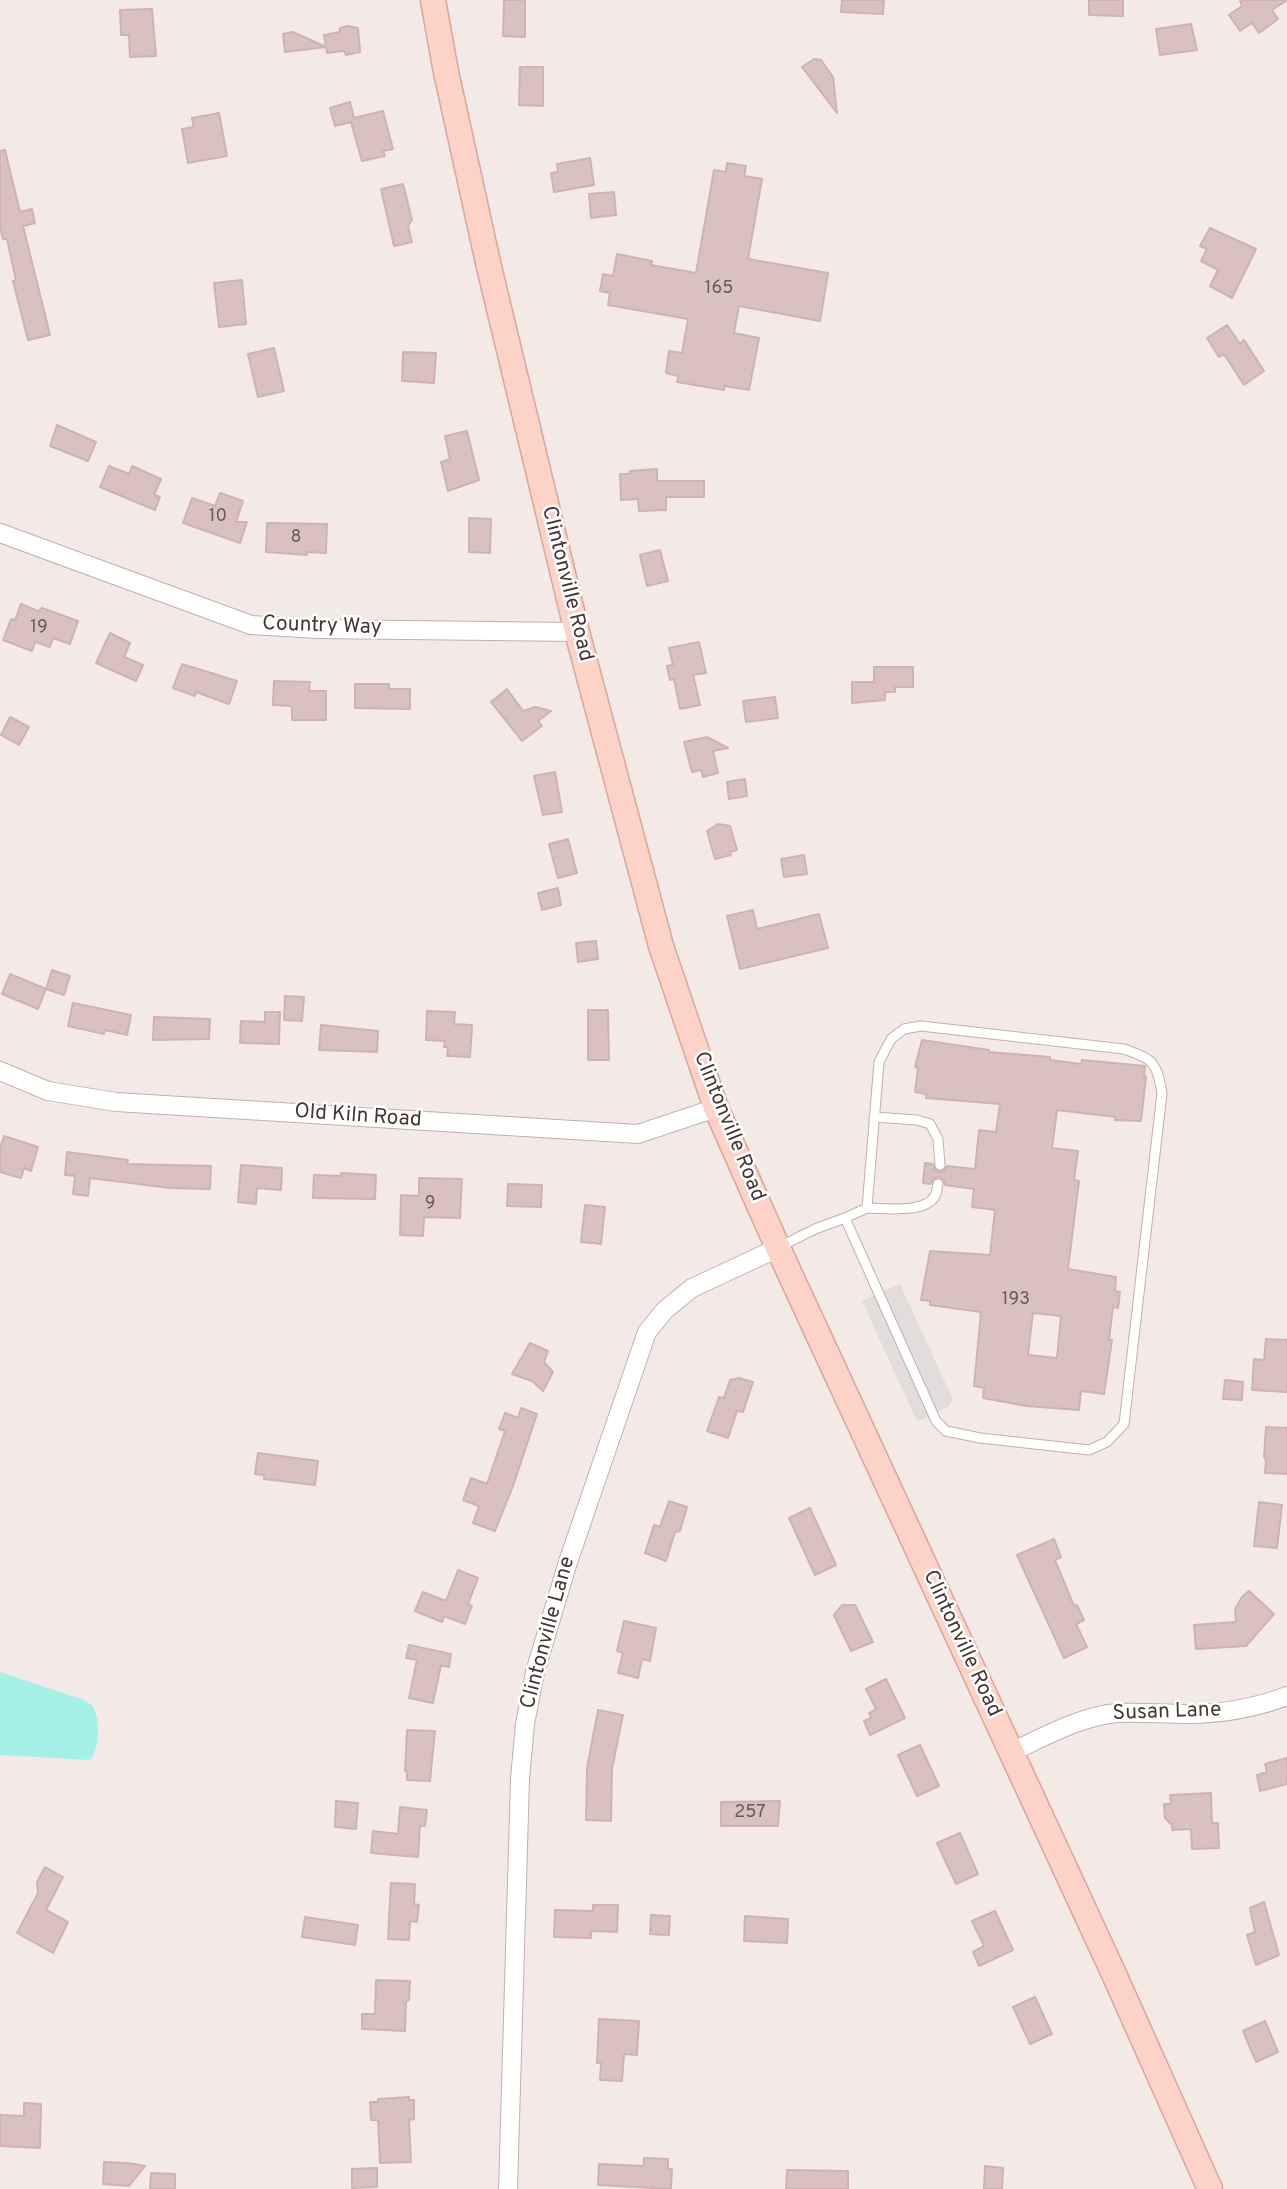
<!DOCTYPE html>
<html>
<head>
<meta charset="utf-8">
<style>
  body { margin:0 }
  canvas { display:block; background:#f3e9e7 }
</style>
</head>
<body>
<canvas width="1287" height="2189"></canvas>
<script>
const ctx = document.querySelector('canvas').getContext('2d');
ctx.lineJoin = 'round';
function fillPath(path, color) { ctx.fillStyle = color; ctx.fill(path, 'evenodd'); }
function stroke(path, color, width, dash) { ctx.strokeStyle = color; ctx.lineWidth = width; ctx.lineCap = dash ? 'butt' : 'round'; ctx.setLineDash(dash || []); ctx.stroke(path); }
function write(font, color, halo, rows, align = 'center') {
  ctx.font = font + ' Overpass,sans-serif'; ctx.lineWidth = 5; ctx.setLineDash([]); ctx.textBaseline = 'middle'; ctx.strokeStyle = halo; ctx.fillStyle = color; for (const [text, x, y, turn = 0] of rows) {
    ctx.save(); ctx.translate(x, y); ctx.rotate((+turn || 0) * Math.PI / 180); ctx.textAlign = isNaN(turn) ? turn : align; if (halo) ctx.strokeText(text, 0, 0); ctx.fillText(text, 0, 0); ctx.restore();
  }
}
fillPath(new Path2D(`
  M 900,1284 L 953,1400 L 949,1406 L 921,1420 L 916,1419 L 862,1301 Z`), '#e2dcdc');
fillPath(new Path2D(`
  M 0,1672 L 84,1700 L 93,1706 C 100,1720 100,1748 90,1760 L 0,1755 Z`), '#a4f0e6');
const building = new Path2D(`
  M 504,0 L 525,0 L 525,37 L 503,36 Z
  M 842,0 L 884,0 L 883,14 L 841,12 Z
  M 1089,0 L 1123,0 L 1123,16 L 1089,15 Z
  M 1240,0 L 1287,0 L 1272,10 L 1278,19 L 1259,33 L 1252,23 L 1240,31 L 1229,15 L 1242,6 Z
  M 152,9 L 156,56 L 130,57 L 129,35 L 121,35 L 120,10 Z
  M 1191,24 L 1197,50 L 1160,55 L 1156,29 Z
  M 348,26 L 358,28 L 360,52 L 346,55 L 344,51 L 327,53 L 326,47 L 285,52 L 283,34 L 293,32 L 326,47 L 324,35 L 340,32 L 340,28 Z
  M 814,59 L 821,60 L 833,77 L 837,113 L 802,67 Z
  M 520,67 L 543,67 L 543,106 L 519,105 Z
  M 350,102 L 354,118 L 383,111 L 393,149 L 383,151 L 385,156 L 362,161 L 351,122 L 335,126 L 330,108 Z
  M 219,113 L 227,156 L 188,163 L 182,129 L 194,127 L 192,118 Z
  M 5,150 L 20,212 L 32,209 L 35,223 L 23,226 L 50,335 L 28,340 L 13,281 L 16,280 L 7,239 L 3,239 L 0,228 L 0,151 Z
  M 590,158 L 594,185 L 554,192 L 551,173 L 558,172 L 557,164 Z
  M 727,163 L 746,166 L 744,176 L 762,179 L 748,259 L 828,273 L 820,321 L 739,306 L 734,333 L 759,338 L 749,390 L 725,386 L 724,390 L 677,382 L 678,376 L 666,373 L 669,351 L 682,353 L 688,319 L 608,305 L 610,293 L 600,291 L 603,274 L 613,276 L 617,254 L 652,261 L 651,265 L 696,273 L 714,170 L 726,172 Z
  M 403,184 L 412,220 L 408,226 L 412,242 L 394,246 L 381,189 Z
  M 614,192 L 616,215 L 591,218 L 589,194 Z
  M 1210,228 L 1256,249 L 1232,298 L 1210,286 L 1218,270 L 1201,261 L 1207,249 L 1200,246 Z
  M 242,280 L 246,324 L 219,327 L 214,283 Z
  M 1227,325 L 1240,344 L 1244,340 L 1264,371 L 1244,385 L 1224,354 L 1219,357 L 1207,338 Z
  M 274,348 L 284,391 L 258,397 L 248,354 Z
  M 403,352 L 436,353 L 434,383 L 402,381 Z
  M 57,425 L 96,442 L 88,461 L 50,446 Z
  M 467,431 L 479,480 L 448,491 L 441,462 L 450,459 L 445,436 Z
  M 109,466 L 129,474 L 132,466 L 161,479 L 154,495 L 160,497 L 155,510 L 100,487 Z
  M 657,469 L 657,481 L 704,481 L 704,497 L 666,497 L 666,510 L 639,511 L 638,499 L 621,500 L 620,474 L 630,474 L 630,471 Z
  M 220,493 L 243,501 L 236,522 L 247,522 L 240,543 L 183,523 L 192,498 L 215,506 Z
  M 469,518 L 491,519 L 490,553 L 469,552 Z
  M 267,523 L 327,524 L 326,553 L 307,552 L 307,555 L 266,552 Z
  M 660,550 L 668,581 L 647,586 L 640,555 Z
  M 21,604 L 38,611 L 42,608 L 78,621 L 70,644 L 53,638 L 50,647 L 35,642 L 32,651 L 3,640 L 11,619 L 15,620 Z
  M 110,633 L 130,643 L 124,657 L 143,665 L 136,681 L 96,663 Z
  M 699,642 L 706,673 L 693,675 L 700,705 L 680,709 L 674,679 L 670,680 L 667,666 L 673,665 L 669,648 Z
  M 182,664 L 237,681 L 229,704 L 196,692 L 195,696 L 173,688 Z
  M 874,667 L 913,667 L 913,687 L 895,687 L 895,692 L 885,692 L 885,700 L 852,703 L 852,682 L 874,682 Z
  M 274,681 L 310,682 L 309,691 L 326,691 L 326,720 L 292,720 L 292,706 L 273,705 Z
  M 355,684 L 389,684 L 389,689 L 410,689 L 410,709 L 355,708 Z
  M 507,689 L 523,711 L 535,707 L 551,711 L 538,721 L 542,726 L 522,741 L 491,702 Z
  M 775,697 L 778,718 L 746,722 L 743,701 Z
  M 10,717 L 29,727 L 19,745 L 1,735 Z
  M 707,737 L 728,748 L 713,751 L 718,773 L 703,777 L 701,770 L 692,772 L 684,742 Z
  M 555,772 L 562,812 L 543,815 L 534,776 Z
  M 745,779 L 747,796 L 729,799 L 727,782 Z
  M 718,824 L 730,826 L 737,850 L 730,852 L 731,855 L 715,859 L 707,831 Z
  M 568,839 L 577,873 L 558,878 L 549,844 Z
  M 804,855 L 807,874 L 784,877 L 781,859 Z
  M 558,888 L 561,905 L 542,910 L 538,893 Z
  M 753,910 L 757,929 L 819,914 L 828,948 L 740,969 L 727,916 Z
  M 596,941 L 598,959 L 578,962 L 576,943 Z
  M 52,970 L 70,976 L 64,995 L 46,989 L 38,1009 L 2,994 L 10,974 L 46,989 Z
  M 285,996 L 304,997 L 302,1021 L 284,1020 Z
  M 73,1003 L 131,1015 L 127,1035 L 105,1030 L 104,1034 L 68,1026 Z
  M 588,1010 L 608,1010 L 609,1060 L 588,1060 Z
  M 427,1011 L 455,1012 L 454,1024 L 472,1025 L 470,1057 L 447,1056 L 448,1047 L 444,1047 L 445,1041 L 426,1040 Z
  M 265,1012 L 280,1012 L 279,1044 L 240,1043 L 241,1021 L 265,1022 Z
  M 154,1017 L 210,1019 L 209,1039 L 153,1040 Z
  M 321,1025 L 378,1031 L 377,1052 L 319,1050 Z
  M 922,1040 L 989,1050 L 989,1052 L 1050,1057 L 1050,1060 L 1081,1064 L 1082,1060 L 1145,1066 L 1144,1077 L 1146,1077 L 1141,1121 L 1115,1120 L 1116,1117 L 1057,1110 L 1052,1148 L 1078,1151 L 1074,1180 L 1079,1181 L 1068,1269 L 1116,1277 L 1115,1291 L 1120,1292 L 1118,1308 L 1113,1307 L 1109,1340 L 1112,1340 L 1104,1394 L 1081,1391 L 1079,1410 L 1026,1406 L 983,1398 L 984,1388 L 974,1386 L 981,1312 L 930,1305 L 930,1301 L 921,1300 L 930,1251 L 990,1255 L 995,1210 L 972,1207 L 974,1189 L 945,1185 L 943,1179 L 939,1177 L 933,1179 L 931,1184 L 923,1183 L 925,1163 L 933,1164 L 935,1169 L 940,1172 L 944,1170 L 947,1166 L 975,1169 L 979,1130 L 996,1132 L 1000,1104 L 926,1098 L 926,1094 L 915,1092 L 918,1068 L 915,1067 ZM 1033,1313 L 1061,1316 L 1057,1358 L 1028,1355 Z
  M 4,1136 L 38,1147 L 31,1171 L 24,1168 L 21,1178 L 0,1172 L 0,1148 Z
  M 67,1152 L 128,1160 L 127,1164 L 211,1166 L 210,1189 L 170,1188 L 90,1178 L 88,1196 L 73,1194 L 75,1176 L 65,1175 Z
  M 241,1165 L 282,1168 L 281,1190 L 257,1188 L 256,1204 L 238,1202 Z
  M 341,1173 L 376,1175 L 375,1199 L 313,1198 L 314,1175 L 341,1176 Z
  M 419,1178 L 462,1179 L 460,1218 L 424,1217 L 423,1236 L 400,1235 L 401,1195 L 419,1196 Z
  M 508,1184 L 542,1185 L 541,1207 L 507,1206 Z
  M 585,1205 L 605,1207 L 601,1244 L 581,1242 Z
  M 1266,1339 L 1287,1340 L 1287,1392 L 1252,1390 L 1254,1359 L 1264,1360 Z
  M 530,1343 L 548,1351 L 544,1362 L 553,1372 L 543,1391 L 532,1381 L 512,1374 Z
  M 739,1378 L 753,1382 L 743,1412 L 737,1411 L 728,1438 L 707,1431 L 719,1397 L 724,1398 L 730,1380 Z
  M 1225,1380 L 1243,1382 L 1242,1400 L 1223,1399 Z
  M 521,1408 L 537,1414 L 513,1486 L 495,1531 L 473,1523 L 479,1506 L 463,1500 L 471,1478 L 487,1484 L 505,1431 L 499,1429 L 505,1413 L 518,1418 Z
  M 1266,1427 L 1287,1428 L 1287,1474 L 1265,1473 L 1266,1460 L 1264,1457 Z
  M 258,1453 L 318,1461 L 315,1485 L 264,1479 L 264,1475 L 255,1474 Z
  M 669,1501 L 687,1507 L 680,1531 L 675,1532 L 666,1561 L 645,1553 L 654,1525 L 660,1527 Z
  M 1259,1502 L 1282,1505 L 1277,1548 L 1254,1546 Z
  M 810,1508 L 836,1565 L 815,1575 L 789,1518 Z
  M 1054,1539 L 1061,1557 L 1055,1560 L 1074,1606 L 1077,1605 L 1084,1620 L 1076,1624 L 1087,1647 L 1064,1658 L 1017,1555 Z
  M 458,1570 L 478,1578 L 468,1604 L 472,1606 L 465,1624 L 444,1616 L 442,1622 L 415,1611 L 423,1592 L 446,1601 Z
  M 1249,1591 L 1274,1614 L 1246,1646 L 1196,1649 L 1194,1625 L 1236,1622 L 1235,1609 L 1242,1597 Z
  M 842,1605 L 855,1605 L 873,1642 L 851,1651 L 834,1615 Z
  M 624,1621 L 656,1628 L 650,1661 L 642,1659 L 638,1678 L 618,1673 L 623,1653 L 617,1651 Z
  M 409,1645 L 451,1654 L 449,1667 L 441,1665 L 433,1703 L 409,1698 L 417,1660 L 406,1658 Z
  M 886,1679 L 905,1718 L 870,1735 L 864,1721 L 871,1718 L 869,1713 L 876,1709 L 866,1689 Z
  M 598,1710 L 623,1715 L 612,1769 L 611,1821 L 586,1820 L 587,1768 Z
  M 407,1730 L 435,1731 L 430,1781 L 407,1780 L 407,1771 L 405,1771 Z
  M 920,1745 L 939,1786 L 917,1796 L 898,1755 Z
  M 1287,1758 L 1287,1784 L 1260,1791 L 1257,1775 L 1267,1772 L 1265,1764 Z
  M 1211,1793 L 1212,1823 L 1218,1823 L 1219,1848 L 1192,1849 L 1191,1829 L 1172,1830 L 1172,1825 L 1165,1818 L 1164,1804 L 1171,1804 L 1170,1795 Z
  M 336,1801 L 358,1803 L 356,1829 L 335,1827 Z
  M 780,1801 L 778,1826 L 721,1826 L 721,1802 Z
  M 400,1807 L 427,1810 L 425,1826 L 420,1826 L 418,1857 L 371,1853 L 373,1831 L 398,1834 Z
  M 960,1833 L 978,1874 L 956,1884 L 937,1843 Z
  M 45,1867 L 63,1877 L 46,1910 L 68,1922 L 53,1953 L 17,1933 L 38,1893 L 37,1882 Z
  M 391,1883 L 415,1884 L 414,1904 L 419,1905 L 417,1922 L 410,1921 L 409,1940 L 388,1939 Z
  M 1264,1902 L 1279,1955 L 1256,1965 L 1247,1935 L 1255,1932 L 1250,1908 Z
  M 593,1905 L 618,1905 L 617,1932 L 591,1931 L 591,1938 L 554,1937 L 555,1910 L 593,1911 Z
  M 995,1911 L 1013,1950 L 979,1966 L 973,1952 L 984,1946 L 972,1921 Z
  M 651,1915 L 670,1916 L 669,1935 L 650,1934 Z
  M 745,1916 L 788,1919 L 787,1943 L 744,1941 Z
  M 305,1917 L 358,1925 L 355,1945 L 302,1937 Z
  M 376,1980 L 410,1981 L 409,2000 L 406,2002 L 405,2031 L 362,2029 L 362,2014 L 375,2014 Z
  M 1035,1997 L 1052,2034 L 1030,2044 L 1013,2007 Z
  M 599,2019 L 639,2021 L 637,2055 L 624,2054 L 622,2081 L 600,2080 L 601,2063 L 597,2063 Z
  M 1265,2021 L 1278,2052 L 1256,2062 L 1243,2031 Z
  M 409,2097 L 409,2100 L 414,2100 L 414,2119 L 409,2120 L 411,2162 L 380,2163 L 378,2120 L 371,2120 L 370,2102 L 378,2102 L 378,2099 Z
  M 24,2103 L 41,2104 L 40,2148 L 0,2146 L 0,2115 L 24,2116 Z
  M 644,2158 L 668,2159 L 668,2169 L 672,2169 L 671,2189 L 598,2185 L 599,2164 L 644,2166 Z
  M 104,2162 L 128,2163 L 145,2166 L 129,2186 L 103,2184 Z
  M 985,2166 L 1003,2168 L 1002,2189 L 984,2189 Z
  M 377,2168 L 377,2187 L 352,2188 L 352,2169 Z
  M 787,2170 L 848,2171 L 848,2189 L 786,2189 Z
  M 151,2173 L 175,2174 L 175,2189 L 150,2189 Z`);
fillPath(building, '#d8c1c0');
stroke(building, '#d0b2b0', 2);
const service = new Path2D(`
  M 874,1117 L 917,1120 L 930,1124 L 938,1139 L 940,1165
  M 867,1208 C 884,1208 925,1214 935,1196 C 937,1193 937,1188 938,1184
  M 779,1247 L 815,1229 L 845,1218 L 936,1421 L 946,1431 L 980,1438 L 1089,1450 L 1107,1442 L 1124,1424 L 1162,1093 C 1156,1061 1154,1060 1124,1049 L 921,1026 L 904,1029 L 891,1039 L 879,1062 L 867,1208 L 845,1218`);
const minor = new Path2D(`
  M 0,533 L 251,625 L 318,629 L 577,632
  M 0,1071 L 48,1091 L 116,1102 L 638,1134 L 716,1108
  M 1011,1752 C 1044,1737 1081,1716 1117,1713 C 1140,1712 1164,1714 1187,1714 C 1221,1714 1255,1708 1287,1696
  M 508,2189 L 520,1779 L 525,1724 L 535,1672 L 568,1562 L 647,1332 L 665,1310 L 692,1288 L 778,1248`);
const secondary = new Path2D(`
  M 433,0 L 446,72 L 489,267 L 577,632 L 661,946 L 716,1108 L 778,1248 L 1113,1972 L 1210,2189`);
stroke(service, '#c2b0ad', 11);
stroke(minor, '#c2b0ad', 20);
stroke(secondary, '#d9a79c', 27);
stroke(service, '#fff', 9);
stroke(minor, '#fff', 18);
stroke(secondary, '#fed3c7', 24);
write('18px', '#6a5a58', null, [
  ["165",719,289],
  ["10",218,517],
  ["8",296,538],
  ["19",39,628],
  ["9",430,1204],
  ["193",1016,1300],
  ["257",750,1813]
]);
write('21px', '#463736', '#fff', [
  ["Clintonville Road",566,584,76],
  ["Country Way",322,627,2],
  ["Old Kiln Road",358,1117,4],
  ["Clintonville Road",728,1127,68],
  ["Clintonville Lane",549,1633,-75],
  ["Clintonville Road",961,1644,65],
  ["Susan Lane",1167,1713,-2]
]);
</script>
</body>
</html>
